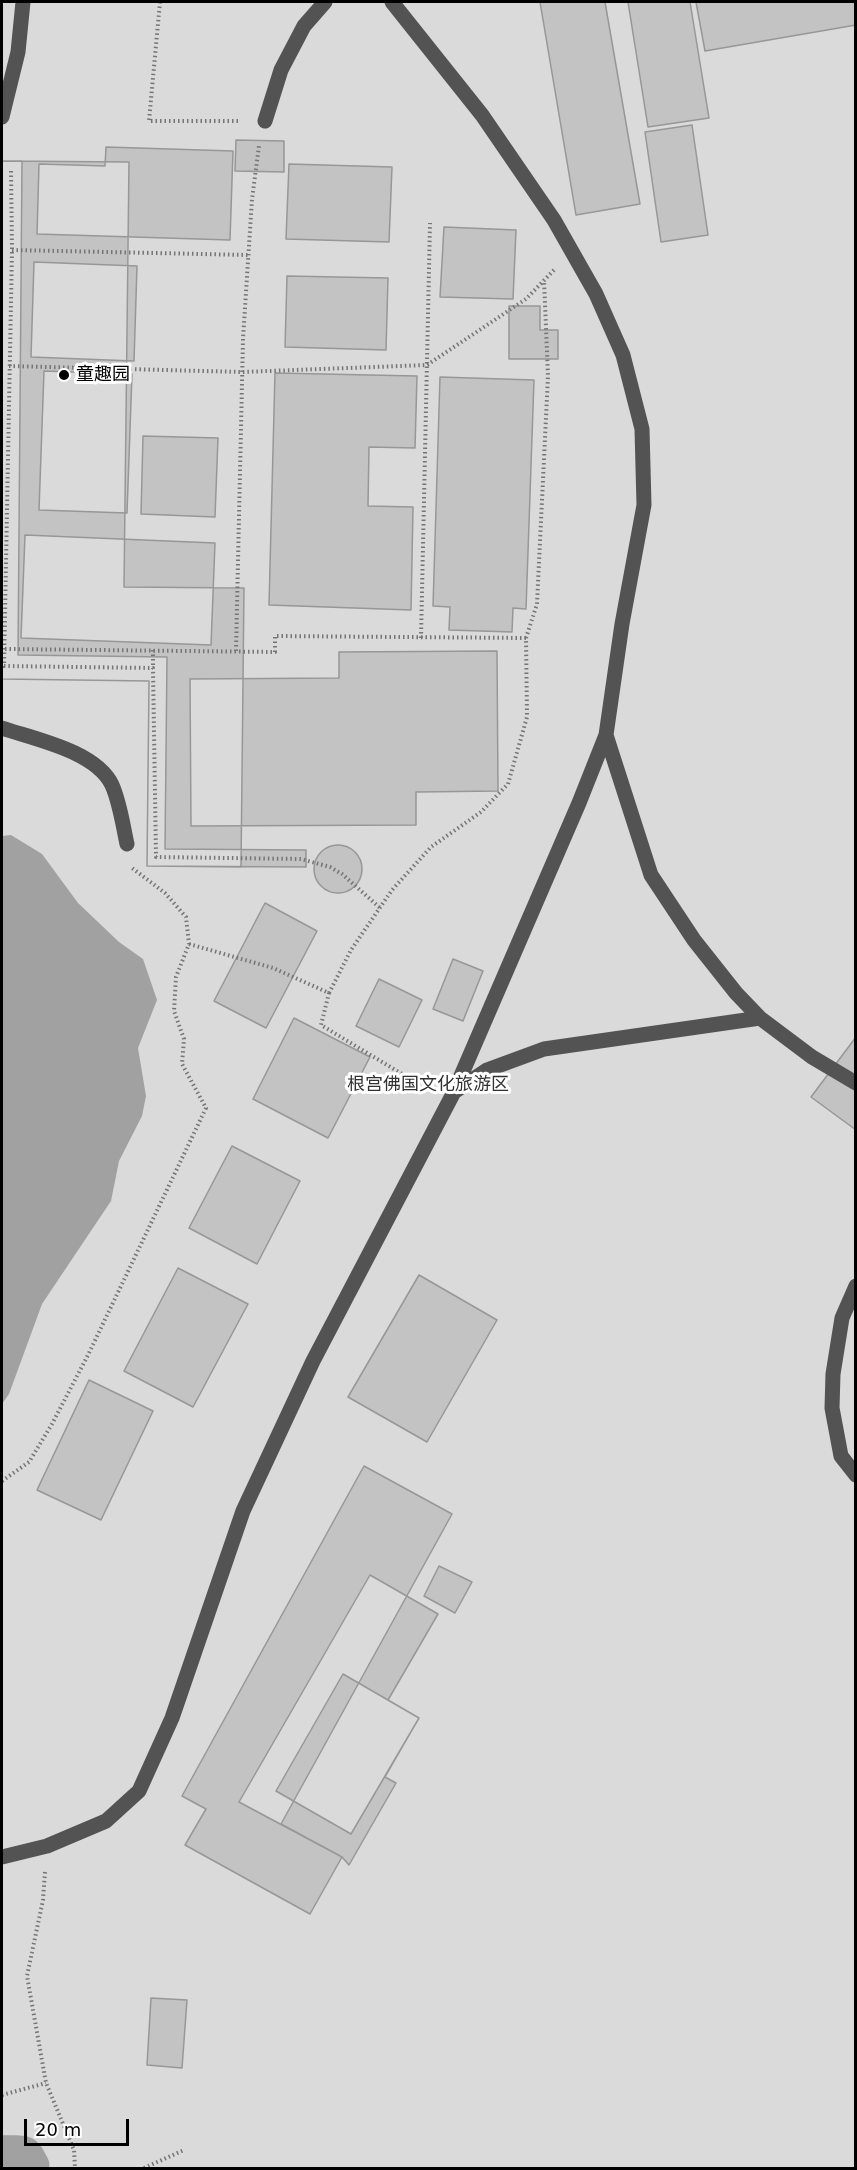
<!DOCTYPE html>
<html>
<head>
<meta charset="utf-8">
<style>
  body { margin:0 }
  #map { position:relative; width:857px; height:2170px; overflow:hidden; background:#fff; font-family:"DejaVu Sans",sans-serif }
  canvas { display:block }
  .frame { position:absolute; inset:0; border:3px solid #000; pointer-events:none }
  .scale { position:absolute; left:24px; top:2119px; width:105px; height:27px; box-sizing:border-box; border:3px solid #000; border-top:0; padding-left:8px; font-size:18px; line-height:21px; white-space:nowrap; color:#000; -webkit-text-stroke:4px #fff; paint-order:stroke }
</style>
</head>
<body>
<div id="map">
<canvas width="857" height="2170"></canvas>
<div class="frame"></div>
<div class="scale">20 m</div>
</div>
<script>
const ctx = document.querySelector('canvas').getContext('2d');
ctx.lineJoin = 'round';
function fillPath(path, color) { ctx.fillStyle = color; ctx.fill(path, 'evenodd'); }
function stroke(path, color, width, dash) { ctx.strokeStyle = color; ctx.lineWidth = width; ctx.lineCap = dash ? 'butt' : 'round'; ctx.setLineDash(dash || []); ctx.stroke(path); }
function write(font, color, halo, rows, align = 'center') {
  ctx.font = font + ' "DejaVu Sans","Noto Sans SC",sans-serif'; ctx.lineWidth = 6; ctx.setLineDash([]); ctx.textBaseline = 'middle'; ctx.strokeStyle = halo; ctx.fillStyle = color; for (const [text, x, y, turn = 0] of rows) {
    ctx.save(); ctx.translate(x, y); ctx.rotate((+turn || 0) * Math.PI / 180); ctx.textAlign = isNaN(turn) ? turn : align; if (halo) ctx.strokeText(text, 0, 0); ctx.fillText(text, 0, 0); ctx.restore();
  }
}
fillPath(new Path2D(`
  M 2,2 L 855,2 L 855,2168 L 2,2168 Z`), '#dadada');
fillPath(new Path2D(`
  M 11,835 L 42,854 L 78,903 L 119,942 L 143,959 L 157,1000 L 138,1048 L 146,1096 L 142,1116 L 119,1161 L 111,1201 L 42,1304 L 9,1394 L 2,1404 L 2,836 Z
  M 2,2135 C 24,2136 35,2132 46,2155 C 49,2160 50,2163 49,2168 L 2,2168 Z`), '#a1a1a1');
const building = new Path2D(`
  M 540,2 L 605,2 L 640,204 L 576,215 Z
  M 628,2 L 690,2 L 709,118 L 648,127 Z
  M 696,2 L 856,2 L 856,25 L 705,51 Z
  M 692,125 L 708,235 L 661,242 L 645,132 Z
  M 236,140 L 284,141 L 284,172 L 235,171 Z
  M 106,147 L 233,151 L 230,240 L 37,234 L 39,164 L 105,166 Z
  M 2,161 L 129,162 L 124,587 L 244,588 L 241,867 L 147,866 L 149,681 L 2,679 Z
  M 2,161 L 22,161 L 18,655 L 167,657 L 165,849 L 306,850 L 306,867 L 147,866 L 149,681 L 2,679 Z
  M 289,164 L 392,167 L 389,242 L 286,239 Z
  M 444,227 L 516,230 L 513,299 L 440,297 Z
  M 34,262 L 137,266 L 134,361 L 31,357 Z
  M 287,276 L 388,278 L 386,350 L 285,347 Z
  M 509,306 L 540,306 L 540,330 L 558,330 L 558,359 L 509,359 Z
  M 44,371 L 132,374 L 127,513 L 39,510 Z
  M 275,373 L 417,376 L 415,448 L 369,447 L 368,506 L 413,507 L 411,610 L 269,605 Z
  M 440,377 L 534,380 L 526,609 L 513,608 L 512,632 L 449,630 L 450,607 L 433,606 Z
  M 143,436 L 218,438 L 215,517 L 141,514 Z
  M 25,535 L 215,543 L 211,645 L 21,638 Z
  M 497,651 L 498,791 L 416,792 L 416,825 L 191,826 L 190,679 L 339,678 L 339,652 Z
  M314 869a24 24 0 1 1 48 0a24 24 0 1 1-48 0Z
  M 265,903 L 317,931 L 266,1028 L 214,1001 Z
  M 453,959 L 483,971 L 463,1021 L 433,1009 Z
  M 379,979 L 422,1000 L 399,1047 L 356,1026 Z
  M 294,1018 L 370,1057 L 328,1138 L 253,1099 Z
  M 856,1037 L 856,1130 L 811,1097 Z
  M 232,1146 L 300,1181 L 257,1264 L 189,1228 Z
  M 178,1268 L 248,1304 L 193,1407 L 124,1371 Z
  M 419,1275 L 497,1320 L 427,1442 L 348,1397 Z
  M 89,1380 L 153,1411 L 101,1520 L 37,1490 Z
  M 364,1466 L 452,1514 L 281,1824 L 342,1857 L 310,1914 L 185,1845 L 206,1809 L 182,1796 Z
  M 439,1566 L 472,1582 L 455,1613 L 424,1596 Z
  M 370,1575 L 438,1614 L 388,1700 L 419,1718 L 385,1777 L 396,1783 L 349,1865 L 342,1857 L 239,1802 Z
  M 343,1674 L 419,1718 L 351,1834 L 276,1791 Z
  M 151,1998 L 187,2000 L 182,2068 L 147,2065 Z`);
fillPath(building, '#c3c3c3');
stroke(building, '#979797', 1.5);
stroke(new Path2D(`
  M 160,2 L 149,121 L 241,121
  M 11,171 L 12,250 L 4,666 L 153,668 L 156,857 L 301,859 L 330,867 L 342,874 L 380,908
  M 12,250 L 248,255
  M 9,366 L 242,372 L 427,365 L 526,299 L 554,270
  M 421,638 L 430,223
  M 5,649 L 275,652 L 275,636 L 526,638
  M 153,650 L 153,668
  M 236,651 L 243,339 L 252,199 L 259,146
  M 189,944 L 273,968 L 329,993 L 321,1025 L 402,1074 L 430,1084
  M 329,993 L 351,950 L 392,890 L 431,847 L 481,812 L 508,784 L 527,717 L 526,638 L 537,604 L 548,376 L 544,280
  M 2,1481 L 29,1462 L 52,1424 L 89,1353 L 206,1108 L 182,1064 L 184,1039 L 174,1011 L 176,977 L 189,944 L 186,917 L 165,893 L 132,868
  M 45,1872 L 43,1900 L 27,1976 L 46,2083 L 74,2150 L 75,2168
  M 2,2095 L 46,2083
  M 144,2168 L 184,2150`), '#757575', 4, [1.5, 3]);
stroke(new Path2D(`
  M 2,117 L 18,52 L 23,2
  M 265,121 L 281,70 L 304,26 L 325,2
  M 2,728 C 34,739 96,751 112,785 C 120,803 123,826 127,844
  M 606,735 L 651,875 L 694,940 L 736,993 L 760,1018 L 812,1057 L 856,1083
  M 454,1092 L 487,1070 L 544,1049 L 760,1018
  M 856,1286 L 842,1318 L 833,1374 L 832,1408 L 841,1456 L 856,1475
  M 2,1857 L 47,1846 L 106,1821 L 139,1791 L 172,1718 L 243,1511 L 313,1361 L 454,1092 L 579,803 L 606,735 L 622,624 L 644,505 L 642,429 L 623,355 L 596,294 L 554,220 L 482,115 L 392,2`), '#535353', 15);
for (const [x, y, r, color] of [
  [64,375,6,"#000"]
]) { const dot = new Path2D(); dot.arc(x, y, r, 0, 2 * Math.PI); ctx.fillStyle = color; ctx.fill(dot); stroke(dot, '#fff', 2); }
write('18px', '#000', '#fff', [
  ["童趣园",76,375]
], 'left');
write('18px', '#313131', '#fff', [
  ["根宫佛国文化旅游区",428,1085]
]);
</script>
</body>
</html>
